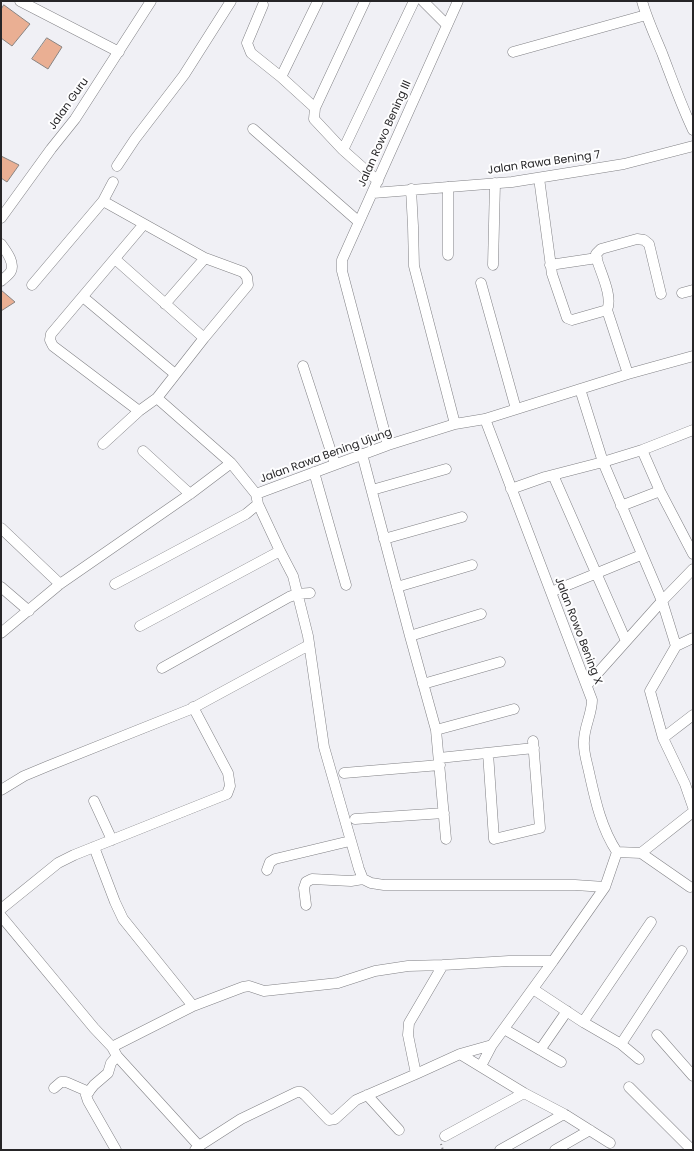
<!DOCTYPE html>
<html>
<head>
<meta charset="utf-8">
<style>
  body { margin:0 }
  #map { position:relative; width:694px; height:1151px; overflow:hidden; background:#f0f0f5; font-family:Poppins,sans-serif }
  canvas { display:block }
  .frame { position:absolute; inset:0; border:2px solid #262527; pointer-events:none }
</style>
</head>
<body>
<div id="map">
<canvas width="694" height="1151"></canvas>
<div class="frame"></div>
</div>
<script>
const ctx = document.querySelector('canvas').getContext('2d');
ctx.lineJoin = 'round';
function fillPath(path, color) { ctx.fillStyle = color; ctx.fill(path, 'evenodd'); }
function stroke(path, color, width, dash) { ctx.strokeStyle = color; ctx.lineWidth = width; ctx.lineCap = dash ? 'butt' : 'round'; ctx.setLineDash(dash || []); ctx.stroke(path); }
function write(font, color, halo, rows, align = 'center') {
  ctx.font = font + ' Poppins,sans-serif'; ctx.lineWidth = 4; ctx.setLineDash([]); ctx.textBaseline = 'middle'; ctx.strokeStyle = halo; ctx.fillStyle = color; for (const [text, x, y, turn = 0] of rows) {
    ctx.save(); ctx.translate(x, y); ctx.rotate((+turn || 0) * Math.PI / 180); ctx.textAlign = isNaN(turn) ? turn : align; if (halo) ctx.strokeText(text, 0, 0); ctx.fillText(text, 0, 0); ctx.restore();
  }
}
const building = new Path2D(`
  M 4,5 L 30,24 L 12,46 L 1,38 L 1,10 Z
  M 47,38 L 62,47 L 48,69 L 32,59 Z
  M 1,156 L 19,165 L 7,182 L 1,178 Z
  M 1,290 L 15,302 L 1,311 Z`);
fillPath(building, '#eaaf93');
stroke(building, '#898482', 1);
const minor = new Path2D(`
  M 20,1 L 119,52
  M 423,1 L 447,25
  M 642,1 C 647,19 655,36 662,53 C 672,79 681,105 693,130
  M 263,5 L 247,43 L 251,53 L 281,77 L 315,108 L 314,119 L 343,150 L 378,181
  M 513,52 L 646,15
  M 281,77 L 318,1
  M 315,108 L 365,1
  M 253,129 L 359,222
  M 343,150 L 414,1
  M 117,166 L 135,139 L 184,75 L 231,1
  M 539,178 L 552,274 L 567,318 L 572,320 L 607,310 C 613,297 601,273 597,260 L 596,254 L 601,249 L 637,239 L 644,240 L 649,244 L 661,294
  M 113,182 L 103,201 L 205,258 L 243,272 L 247,277 L 248,285 L 204,338 L 157,398 L 231,463
  M 411,189 L 413,226 L 414,266 L 455,424
  M 373,193 L 512,182 L 624,164 L 693,146
  M 1,218 L 51,149 L 75,119 L 151,1
  M 1,244 C 6,251 15,262 11,271 C 9,275 4,278 1,281
  M 448,255 L 448,187
  M 115,259 L 204,338
  M 493,265 L 495,183
  M 550,265 L 597,258
  M 481,283 L 516,409
  M 32,285 L 103,201
  M 682,293 L 693,290
  M 83,297 L 175,374
  M 165,304 L 205,258
  M 607,310 L 628,374
  M 303,366 L 335,464
  M 580,389 L 603,462 L 662,601 L 676,646 L 650,691 L 663,738 L 685,784 L 693,807
  M 139,411 L 53,346 L 50,340 L 51,334 L 144,224
  M 485,419 L 592,700 C 592,714 584,727 584,741 C 583,751 587,762 589,772 C 595,799 601,828 617,852
  M 103,444 L 139,411 L 157,398
  M 388,445 L 342,271 L 342,260 L 458,1
  M 642,450 L 660,491 L 693,554
  M 143,451 L 190,494
  M 362,454 L 410,636 L 436,730 L 446,839
  M 314,472 L 346,585
  M 553,475 L 626,641
  M 511,489 L 545,477 L 603,462 L 642,450 L 693,430
  M 372,490 L 446,469
  M 256,494 L 258,504 L 280,551 L 293,576 L 308,636 L 324,747 L 359,869 L 363,879 L 371,883 L 384,885 L 575,885 L 605,887
  M 621,506 L 660,491
  M 1,528 L 60,584
  M 384,539 L 462,517
  M 115,584 L 246,514 L 258,504
  M 1,587 L 29,611
  M 397,587 L 472,565
  M 551,592 L 641,555
  M 140,626 L 280,551
  M 1,633 L 60,584 L 190,494 L 231,463 L 256,494 L 388,445 L 455,424 L 485,419 L 628,374 L 693,356
  M 410,636 L 481,614
  M 676,646 L 693,638
  M 162,668 L 289,597 L 297,594 L 310,593
  M 423,684 L 500,662
  M 587,685 L 662,601 L 693,569
  M 436,730 L 514,709
  M 663,738 L 693,715
  M 488,753 L 494,839 L 540,828 L 533,741
  M 439,758 L 534,748
  M 344,773 L 440,765
  M 1,790 L 24,776 L 48,766 L 191,709 L 309,645
  M 94,801 L 112,840
  M 355,819 L 444,813
  M 617,852 L 641,853 L 690,887
  M 641,853 L 693,812
  M 267,870 L 270,862 L 275,859 L 350,841
  M 306,905 L 304,888 L 306,882 L 312,879 L 351,881 L 363,879
  M 1,909 L 58,863 L 74,855 L 227,794 L 230,786 L 228,773 L 193,707
  M 1,916 L 94,1028 L 112,1047 L 193,1006 L 123,919 L 115,902 L 94,847
  M 533,989 L 583,1022 L 621,1044 L 639,1059
  M 193,1006 L 243,987 L 249,986 L 264,991 L 338,983 L 375,971 L 408,966 L 443,965
  M 583,1022 L 651,922
  M 504,1029 L 561,1062
  M 657,1035 L 693,1076
  M 621,1044 L 682,951
  M 112,1047 L 117,1056 L 199,1146 L 195,1150
  M 540,1050 L 567,1011
  M 460,1054 L 524,1093 L 564,1114 L 610,1143
  M 481,1066 L 492,1045
  M 416,1074 L 460,1054 L 492,1045 L 553,961
  M 629,1087 L 692,1150
  M 54,1088 L 61,1082 L 66,1082 L 89,1092
  M 367,1095 L 399,1130
  M 445,1136 L 524,1093
  M 199,1146 L 241,1119 L 297,1092 L 301,1092 L 305,1095 L 329,1120 L 335,1119 L 356,1100 L 416,1074 L 408,1035 L 409,1023 L 443,965 L 509,961 L 553,961 L 605,887 L 617,852
  M 116,1150 L 88,1101 L 86,1095 L 94,1085 L 108,1073 L 111,1063 L 117,1056
  M 500,1150 L 564,1114
  M 555,1150 L 590,1130`);
stroke(minor, '#818185', 11);
stroke(new Path2D(`
  M 441,1144 L 443,1150`), '#868588', 2, [1, 3]);
stroke(minor, '#fff', 10);
write('11px', '#262527', '#fefeff', [
  ["Jalan Guru",69,104,-55],
  ["Jalan Rowo Bening lll",385,134,-66],
  ["Jalan Rawa Bening 7",544,163,-8],
  ["Jalan Rawa Bening Ujung",326,456,-20],
  ["Jalan Rowo Bening X",578,631,69]
]);
</script>
</body>
</html>
